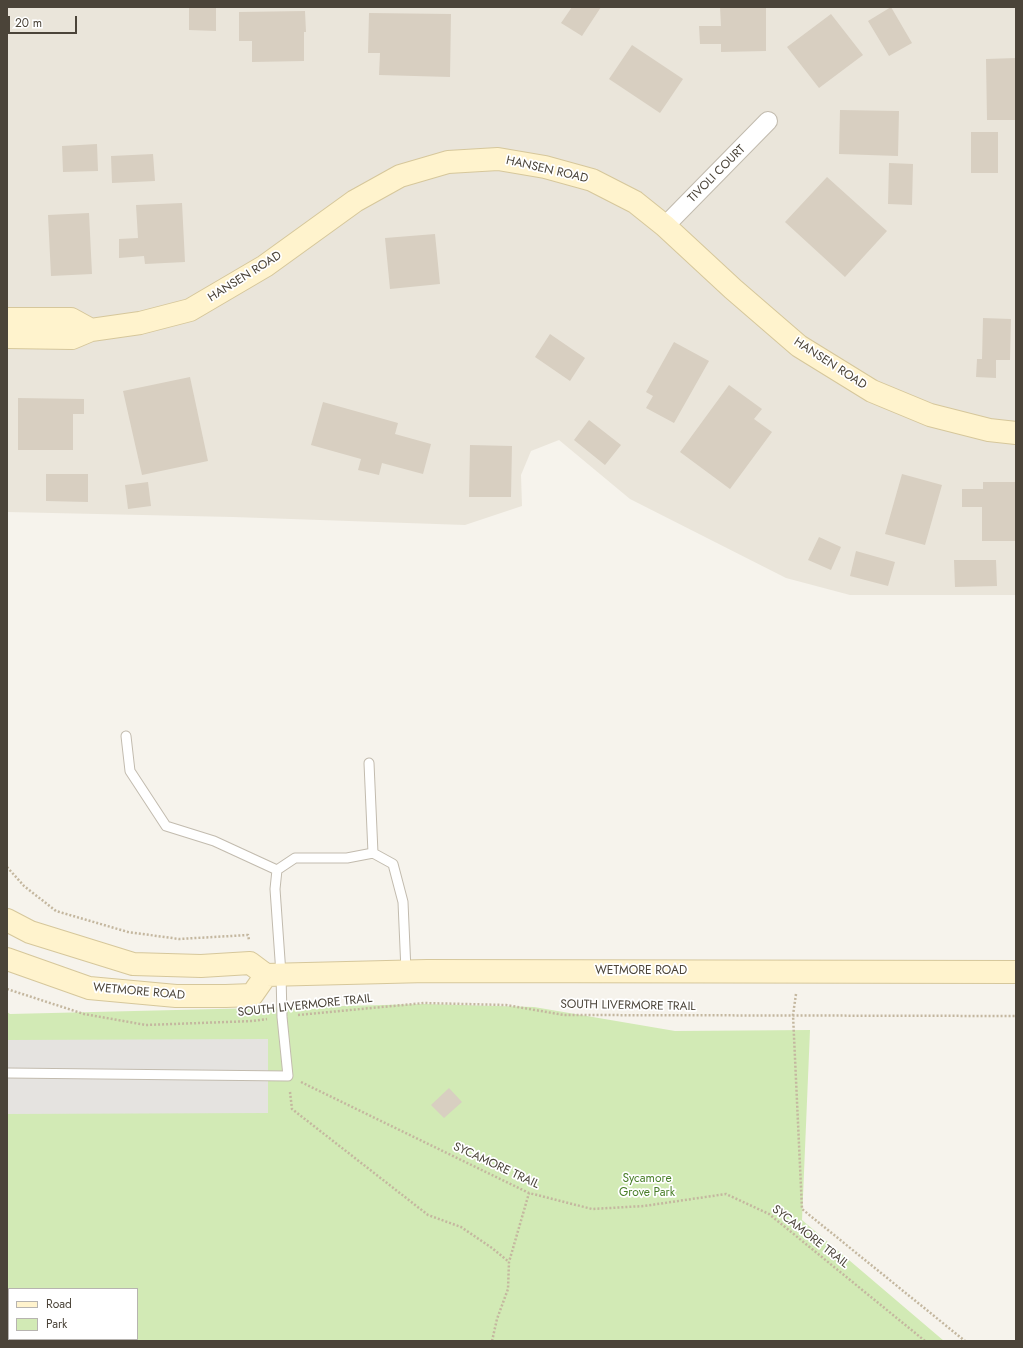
<!DOCTYPE html>
<html>
<head>
<meta charset="utf-8">
<style>
  body { margin:0 }
  #map { position:relative; width:1023px; height:1348px; overflow:hidden; background:#f6f3ec; font-family:Jost,sans-serif }
  canvas { display:block }
  .frame { position:absolute; inset:0; border:8px solid #4b4439; pointer-events:none }
  .legend { position:absolute; left:8px; top:1288px; width:130px; height:52px; box-sizing:border-box; background:#fff; border:1px solid #b7b4b0; margin:0; padding:5px 7px; list-style:none; font-size:12px; color:#4b4439 }
  .legend li { display:flex; align-items:center; gap:8px; height:20px }
  .legend b { width:20px; border:1px solid #b7b4b0 }
  .scale { position:absolute; left:8px; top:16px; width:69px; height:18px; box-sizing:border-box; border:2px solid #4b4439; border-top:0; padding-left:5px; font-size:12px; line-height:14px; white-space:nowrap; color:#4b4439; -webkit-text-stroke:3px #fff; paint-order:stroke }
</style>
</head>
<body>
<div id="map">
<canvas width="1023" height="1348"></canvas>
<div class="frame"></div>
<ul class="legend">
<li><b style="height:5px;background:#fff3cd"></b>Road</li>
<li><b style="height:11px;background:#d2eab5"></b>Park</li>
</ul>
<div class="scale">20 m</div>
</div>
<script>
const ctx = document.querySelector('canvas').getContext('2d');
ctx.lineJoin = 'round';
function fillPath(path, color) { ctx.fillStyle = color; ctx.fill(path, 'evenodd'); }
function stroke(path, color, width, dash) { ctx.strokeStyle = color; ctx.lineWidth = width; ctx.lineCap = dash ? 'butt' : 'round'; ctx.setLineDash(dash || []); ctx.stroke(path); }
function write(font, color, halo, rows, align = 'center') {
  ctx.font = font + ' Jost,sans-serif'; ctx.lineWidth = 3.5; ctx.setLineDash([]); ctx.textBaseline = 'middle'; ctx.strokeStyle = halo; ctx.fillStyle = color; for (const [text, x, y, turn = 0] of rows) {
    ctx.save(); ctx.translate(x, y); ctx.rotate((+turn || 0) * Math.PI / 180); ctx.textAlign = isNaN(turn) ? turn : align; if (halo) ctx.strokeText(text, 0, 0); ctx.fillText(text, 0, 0); ctx.restore();
  }
}
fillPath(new Path2D(`
  M 7,7 L 1016,7 L 1016,595 L 850,595 L 786,578 L 630,499 L 559,440 L 531,451 L 521,475 L 522,506 L 465,525 L 233,517 L 7,512 Z`), '#eae5da');
fillPath(new Path2D(`
  M 425,1004 L 534,1007 L 675,1031 L 810,1030 L 802,1220 L 944,1341 L 7,1341 L 7,1012 L 10,1014 ZM 9,1289 L 137,1289 L 137,1339 L 9,1339 Z`), '#d2eab5');
fillPath(new Path2D(`
  M 268,1039 L 268,1113 L 7,1114 L 7,1040 Z`), '#e5e3e0');
fillPath(new Path2D(`
  M 189,7 L 216,7 L 216,31 L 189,30 Z
  M 572,7 L 601,7 L 582,36 L 561,23 Z
  M 720,7 L 766,7 L 766,51 L 721,52 L 721,44 L 700,44 L 699,26 L 721,26 Z
  M 891,7 L 912,43 L 889,56 L 868,21 Z
  M 305,11 L 306,32 L 304,32 L 304,61 L 252,62 L 252,41 L 239,41 L 239,12 Z
  M 369,13 L 451,14 L 450,77 L 379,75 L 380,53 L 368,53 Z
  M 831,14 L 863,55 L 819,88 L 787,47 Z
  M 632,45 L 683,79 L 660,113 L 609,79 Z
  M 1016,58 L 1016,120 L 987,120 L 986,59 Z
  M 840,110 L 899,111 L 898,156 L 839,154 Z
  M 971,132 L 998,132 L 998,173 L 971,173 Z
  M 97,144 L 98,171 L 63,172 L 62,146 Z
  M 153,154 L 155,181 L 112,183 L 111,156 Z
  M 889,163 L 913,164 L 912,205 L 888,204 Z
  M 827,177 L 887,231 L 845,277 L 785,222 Z
  M 182,203 L 185,262 L 145,264 L 144,256 L 119,258 L 119,239 L 138,238 L 136,205 Z
  M 89,213 L 92,274 L 51,276 L 48,215 Z
  M 435,234 L 440,284 L 390,289 L 385,238 Z
  M 983,318 L 1011,319 L 1010,360 L 996,360 L 996,378 L 976,377 L 977,359 L 982,359 Z
  M 550,334 L 585,358 L 570,381 L 535,357 Z
  M 674,342 L 709,361 L 674,423 L 646,408 L 653,396 L 646,392 Z
  M 190,377 L 208,461 L 142,475 L 123,391 Z
  M 729,385 L 762,409 L 754,419 L 772,432 L 730,489 L 680,452 Z
  M 18,398 L 84,399 L 84,414 L 73,414 L 73,450 L 18,450 Z
  M 323,402 L 398,423 L 395,434 L 431,444 L 423,474 L 382,463 L 379,475 L 358,470 L 361,459 L 311,445 Z
  M 589,420 L 621,445 L 605,465 L 574,440 Z
  M 470,445 L 512,446 L 511,497 L 469,497 Z
  M 46,474 L 88,474 L 88,502 L 46,501 Z
  M 902,474 L 942,485 L 925,545 L 885,534 Z
  M 148,482 L 151,506 L 128,509 L 125,485 Z
  M 983,482 L 1016,482 L 1016,541 L 982,541 L 982,507 L 962,507 L 962,489 L 983,489 Z
  M 819,537 L 841,547 L 831,570 L 808,560 Z
  M 856,551 L 895,562 L 888,586 L 850,576 Z
  M 954,560 L 996,560 L 997,586 L 955,587 Z
  M 449,1088 L 462,1102 L 444,1118 L 431,1105 Z`), '#d8cfc1');
const lane = new Path2D(`
  M 126,736 L 130,771 L 166,826 L 214,841 L 277,870
  M 369,763 L 373,853
  M 7,1073 L 288,1076 L 282,1017 L 281,974 L 275,889 L 277,870 L 295,858 L 347,858 L 373,853 L 393,864 L 403,902 L 406,971`);
const street = new Path2D(`
  M 665,226 L 768,121`);
const secondary = new Path2D(`
  M 7,319 L 71,319 L 91,330
  M 7,337 L 72,338 L 91,330 L 140,323 L 190,310 L 265,266 L 355,201 L 400,176 L 448,162 L 498,159 L 545,167 L 592,180 L 635,202 L 665,226 L 733,289 L 799,346 L 872,391 L 930,415 L 989,430 L 1016,433
  M 7,920 L 30,932 L 133,964 L 201,966 L 250,963 L 266,975 L 427,971 L 1016,972
  M 7,959 L 89,988 L 176,996 L 226,996 L 252,995 L 266,975`);
stroke(lane, '#c2bbae', 11);
stroke(street, '#c2bbae', 20);
stroke(secondary, '#d6c79b', 24);
stroke(new Path2D(`
  M 7,867 L 24,886 L 56,911 L 128,932 L 179,939 L 248,935 L 249,940
  M 7,989 L 84,1014 L 146,1025 L 253,1021 L 267,1019
  M 796,994 L 793,1015 L 802,1209 L 965,1341
  M 298,1015 L 424,1003 L 506,1005 L 564,1015 L 1016,1016
  M 301,1082 L 529,1193 L 592,1209 L 644,1206 L 726,1194 L 769,1214 L 925,1341
  M 290,1092 L 292,1109 L 428,1215 L 461,1227 L 492,1248 L 509,1262
  M 492,1341 L 497,1319 L 508,1289 L 509,1262 L 529,1193`), '#c4b79f', 2.5, [2, 2]);
stroke(lane, '#fff', 9);
stroke(street, '#fff', 18);
stroke(secondary, '#fff3cd', 22);
write('12px', '#4b4439', '#fff', [
  ["HANSEN ROAD",547,170,13],
  ["TIVOLI COURT",717,174,-45],
  ["HANSEN ROAD",245,277,-32],
  ["HANSEN ROAD",830,364,33],
  ["WETMORE ROAD",641,971],
  ["WETMORE ROAD",139,992,5],
  ["SOUTH LIVERMORE TRAIL",305,1006,-6],
  ["SOUTH LIVERMORE TRAIL",628,1006,1],
  ["SYCAMORE TRAIL",496,1166,25],
  ["SYCAMORE TRAIL",810,1237,38]
]);
write('12px', '#4a7f2a', '#fff', [
  ["Sycamore",647,1179],
  ["Grove Park",647,1193]
]);
</script>
</body>
</html>
